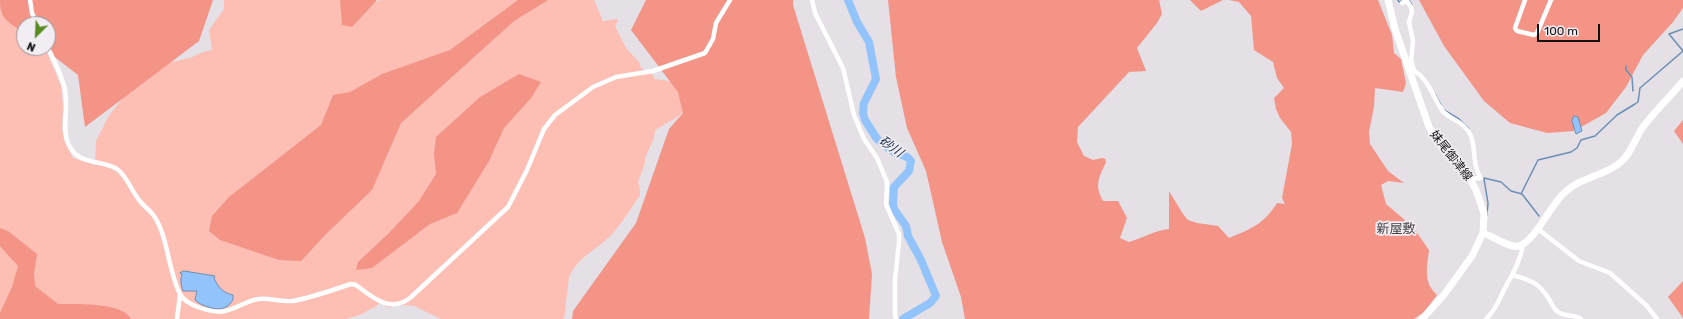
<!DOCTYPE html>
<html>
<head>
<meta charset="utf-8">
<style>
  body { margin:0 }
  #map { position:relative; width:1683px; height:319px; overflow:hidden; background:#e4e0e5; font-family:Rubik,sans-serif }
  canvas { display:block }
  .north { position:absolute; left:16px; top:16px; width:40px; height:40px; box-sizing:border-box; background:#f1edf2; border:1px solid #99969a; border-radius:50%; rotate:204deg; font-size:11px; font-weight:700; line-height:16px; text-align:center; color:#151315 }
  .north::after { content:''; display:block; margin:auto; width:14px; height:18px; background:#5a8b21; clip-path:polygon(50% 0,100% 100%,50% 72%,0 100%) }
  .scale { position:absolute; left:1537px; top:24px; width:63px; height:18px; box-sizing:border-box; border:2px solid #151315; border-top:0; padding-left:5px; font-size:12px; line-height:14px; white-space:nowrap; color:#151315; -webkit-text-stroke:3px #f1edf2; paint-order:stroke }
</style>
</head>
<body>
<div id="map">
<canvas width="1683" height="319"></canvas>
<div class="north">N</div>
<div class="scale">100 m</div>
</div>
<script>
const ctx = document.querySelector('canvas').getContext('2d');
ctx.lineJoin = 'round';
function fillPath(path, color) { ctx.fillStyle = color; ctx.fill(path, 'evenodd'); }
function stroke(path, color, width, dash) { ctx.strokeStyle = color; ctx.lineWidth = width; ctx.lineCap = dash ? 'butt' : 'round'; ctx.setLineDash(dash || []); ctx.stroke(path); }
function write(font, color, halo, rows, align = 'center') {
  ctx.font = font + ' Rubik,"Noto Sans JP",sans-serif'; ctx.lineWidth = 3.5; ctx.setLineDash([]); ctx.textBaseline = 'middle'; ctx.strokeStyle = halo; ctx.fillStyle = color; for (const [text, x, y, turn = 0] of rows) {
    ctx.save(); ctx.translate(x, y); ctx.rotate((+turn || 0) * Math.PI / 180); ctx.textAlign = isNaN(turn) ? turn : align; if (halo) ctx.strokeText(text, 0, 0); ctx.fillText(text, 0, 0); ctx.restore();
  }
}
fillPath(new Path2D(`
  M 0,0 L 24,24 L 24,48 L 45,48 L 61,86 L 63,106 L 62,129 L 64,140 L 73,158 L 95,165 L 96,141 L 108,117 L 129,90 L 153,66 L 190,58 L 203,52 L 212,50 L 209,30 L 224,9 L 224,0 L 347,0 L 363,7 L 381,0 L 594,0 L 603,21 L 617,19 L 618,21 L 615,26 L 626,48 L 639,62 L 641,68 L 652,74 L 655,79 C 677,81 679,86 691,104 L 679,116 L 655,130 L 654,138 L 645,158 L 645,163 L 638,182 L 640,189 L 640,195 C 631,208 623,222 613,233 C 599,249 578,256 569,277 L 564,319 L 441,319 L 414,306 L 404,305 L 388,307 L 379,303 L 378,305 L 360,315 L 346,319 L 0,319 Z`), '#fdbeb4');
fillPath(new Path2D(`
  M 0,0 L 213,0 L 199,41 L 85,127 L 78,75 L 43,48 L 48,48 L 48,24 L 24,24 L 24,33 C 9,22 0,20 0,0 Z
  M 340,0 L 377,0 L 352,27 L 342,25 Z
  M 518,0 L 548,0 L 514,21 L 401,123 L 372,190 L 325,235 L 301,261 L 279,260 L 220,240 L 209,231 L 212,216 L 229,197 L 321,125 L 333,95 L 350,92 L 382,74 L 450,50 Z
  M 646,0 L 793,0 L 793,5 L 865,238 L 872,274 L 869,319 L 572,319 L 573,311 L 636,223 L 669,129 L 683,113 L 678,92 L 631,30 Z
  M 888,0 L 1159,0 L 1162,14 L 1157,23 L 1137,48 L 1146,71 L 1129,72 L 1078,127 L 1077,142 L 1084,156 L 1093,160 L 1102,158 L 1105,159 L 1106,162 C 1099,178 1094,184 1103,201 L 1118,201 L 1127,218 L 1120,238 L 1129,242 C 1143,238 1155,230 1169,229 L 1169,191 L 1183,214 L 1188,220 L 1197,223 L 1218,226 L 1229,238 C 1252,228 1263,225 1277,203 L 1285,204 L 1282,198 L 1292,144 L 1291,132 L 1280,118 L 1276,109 L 1274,98 L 1284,88 L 1277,78 L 1273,62 L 1254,50 L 1251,16 L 1239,2 L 1229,0 L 1378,0 L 1392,35 L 1394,53 L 1401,59 L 1406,83 L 1403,92 L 1375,88 L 1374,107 L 1369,132 L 1370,144 L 1388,171 L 1404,183 L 1388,181 L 1381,185 L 1386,204 L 1413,227 L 1429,250 C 1427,267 1423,282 1437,295 L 1424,312 L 1414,319 L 965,319 L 961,297 L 942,242 L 926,171 L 907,128 L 896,77 Z
  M 1190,0 L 1223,0 L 1201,11 Z
  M 1419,0 L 1683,0 L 1683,8 L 1673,22 L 1643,55 L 1626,87 L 1606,113 L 1574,131 L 1547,133 L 1510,123 L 1484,101 L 1444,46 Z
  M 519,74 L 541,82 L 531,98 L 504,128 L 489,161 L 457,213 L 430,224 L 372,268 L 356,270 L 358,262 L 389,233 L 419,201 L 436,174 L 434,154 L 436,137 L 480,97 Z
  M 1683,120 L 1683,144 L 1674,131 Z
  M 0,228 L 8,231 L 37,254 L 34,273 L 35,286 L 58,304 C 75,304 123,302 131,319 L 0,319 L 0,313 L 12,287 L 18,266 L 0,246 Z
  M 1683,281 L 1683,318 L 1668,297 Z`), '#f39487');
const water = new Path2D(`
  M 1574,116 L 1578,117 L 1582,131 L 1576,134 L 1572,121 Z
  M 184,271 L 215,276 L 214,278 C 218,287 223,293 233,295 L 233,300 C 231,302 229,306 226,307 C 218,312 201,306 195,300 L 197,291 L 183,291 C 181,285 180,279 182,274 L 180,273 Z`);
fillPath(water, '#92c4fb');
stroke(water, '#6c8fb6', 1);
stroke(new Path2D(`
  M 1398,0 L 1399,2 L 1401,1
  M 1409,0 L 1412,5
  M 1683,29 L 1669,34 L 1683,51
  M 1626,66 L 1626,70 L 1632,77 L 1633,91
  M 1435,94 L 1441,105
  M 1444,110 L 1459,119 L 1469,129
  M 1482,177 L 1484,179 L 1488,203 L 1487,215
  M 1484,178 L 1501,182 L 1511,191 L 1522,194 L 1539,216
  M 1521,194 L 1538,160 L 1571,152 L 1577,148 L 1581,140 L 1595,136 L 1617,115 L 1635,104 L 1638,102 L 1640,88 L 1683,51`), '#6c8fb6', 1.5);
stroke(new Path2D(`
  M 848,0 L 857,22 L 869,42 L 876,79 L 864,103 L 863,113 L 865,120 L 877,139 L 894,152 L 907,157 L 911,161 L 909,171 L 894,187 L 893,203 L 894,209 L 906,226 L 908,236 L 921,260 L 936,296 L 930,303 L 903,319`), '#92c4fb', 8);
stroke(new Path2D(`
  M 30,0 L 32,13 L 37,24
  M 812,0 L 815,13 L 843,68 L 854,115 L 864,139 L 877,158 L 887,182 L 886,204 L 899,234 L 899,242 L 895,280 L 895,314 L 896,319
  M 1525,0 L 1515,28 L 1517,31 L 1534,35 L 1537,33 L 1551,0
  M 1402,3 L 1407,1 L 1411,7 L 1412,12 L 1409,22 L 1413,41 L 1411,60 L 1414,70
  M 48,48 C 54,61 62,75 65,90 C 69,109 60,132 71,149 C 82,165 103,160 117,169 C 128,177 131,191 140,201 C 144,207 150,210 154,216 C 168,236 168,271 180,294 C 185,305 213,314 225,311 C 237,309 247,300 259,299 C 270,298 282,302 292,301 C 312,298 332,290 351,284 L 356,285 C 373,298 390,313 410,298 L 508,207 L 527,170 L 544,129 L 555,115 L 593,87 L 616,77 L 653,71 L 705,53 L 713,39 L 716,23 L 730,0
  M 1409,70 C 1424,70 1434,98 1441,109 C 1447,119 1464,120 1471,136 C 1476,149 1472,166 1481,178 L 1470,179
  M 1538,229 L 1579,261 L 1610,273 L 1646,305 L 1657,319
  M 1513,275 C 1531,281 1538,282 1549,299 C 1551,303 1554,309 1558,312 C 1565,317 1574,314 1581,319
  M 177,319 L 180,295
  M 1486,319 C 1495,311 1498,302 1503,292 C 1511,276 1520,263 1523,245`), '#fff', 4.5);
stroke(new Path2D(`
  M 1483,233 C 1493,236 1510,249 1519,246 C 1534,242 1551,205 1564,193 C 1580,177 1606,176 1622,161 C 1632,152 1635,138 1643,127 C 1655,111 1670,97 1683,81`), '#fff', 7);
stroke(new Path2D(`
  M 1388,0 L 1395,29 L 1429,127 L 1440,145 L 1470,179 L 1476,190 L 1484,213 L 1483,233 L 1472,256 L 1443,296 L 1422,319`), '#fff', 7);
write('12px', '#151315', '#f1edf2', [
  ["妹尾御津線",1451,156,52]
]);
write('italic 13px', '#112b46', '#f1edf2', [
  ["砂川",891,147,36]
]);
write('13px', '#49454a', '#f1edf2', [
  ["新屋敷",1396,229]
]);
</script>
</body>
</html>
